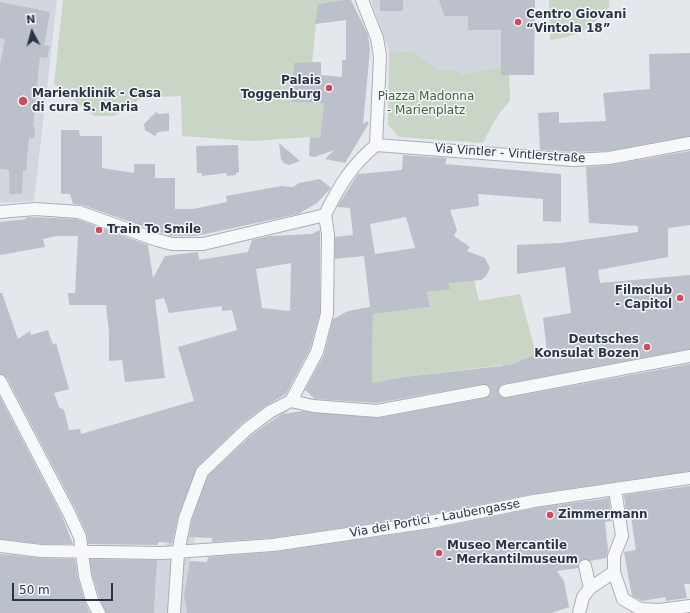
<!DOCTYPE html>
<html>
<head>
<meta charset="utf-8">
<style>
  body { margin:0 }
  #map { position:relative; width:690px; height:613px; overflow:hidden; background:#e4e7ec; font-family:"DejaVu Sans",sans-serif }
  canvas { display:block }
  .north { position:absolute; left:12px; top:12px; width:40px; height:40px; -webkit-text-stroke:3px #f4f6f9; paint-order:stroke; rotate:354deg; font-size:11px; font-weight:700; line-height:16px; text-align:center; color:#2b3445 }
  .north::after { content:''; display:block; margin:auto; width:14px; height:18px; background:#2b3445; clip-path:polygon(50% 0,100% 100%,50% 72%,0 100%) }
  .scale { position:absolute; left:12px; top:583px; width:101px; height:18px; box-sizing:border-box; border:2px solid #2b3445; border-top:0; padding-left:5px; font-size:12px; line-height:14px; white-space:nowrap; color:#2b3445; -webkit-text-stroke:3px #f4f6f9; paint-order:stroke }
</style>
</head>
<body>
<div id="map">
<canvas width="690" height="613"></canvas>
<div class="north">N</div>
<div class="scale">50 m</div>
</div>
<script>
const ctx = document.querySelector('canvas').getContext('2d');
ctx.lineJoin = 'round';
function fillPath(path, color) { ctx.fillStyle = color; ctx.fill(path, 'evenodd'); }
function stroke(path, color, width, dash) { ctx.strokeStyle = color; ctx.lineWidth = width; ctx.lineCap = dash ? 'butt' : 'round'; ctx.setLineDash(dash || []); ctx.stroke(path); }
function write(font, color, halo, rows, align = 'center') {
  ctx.font = font + ' "DejaVu Sans",sans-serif'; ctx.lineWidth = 3; ctx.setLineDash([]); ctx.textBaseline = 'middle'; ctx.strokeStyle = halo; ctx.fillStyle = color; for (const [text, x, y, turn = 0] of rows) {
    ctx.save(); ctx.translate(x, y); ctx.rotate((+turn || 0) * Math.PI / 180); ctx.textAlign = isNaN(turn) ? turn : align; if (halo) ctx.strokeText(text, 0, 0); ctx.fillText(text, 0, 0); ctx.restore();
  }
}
fillPath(new Path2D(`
  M 0,0 L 57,0 L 34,201 L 0,203 Z
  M 371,0 L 501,0 L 501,67 L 461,75 L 438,70 L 413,52 L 389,51 Z
  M 280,399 L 288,413 L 286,412 L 274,419 L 242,443 L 244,447 L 200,518 L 192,551 L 184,595 L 187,613 L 154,613 L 157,557 L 162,553 L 167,542 L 187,464 L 234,429 L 238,428 L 238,426 L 247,419 L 251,417 L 251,415 L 272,404 L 275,404 Z`), '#d2d6de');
fillPath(new Path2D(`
  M 63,0 L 344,0 L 318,4 L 312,63 L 294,63 L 291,102 L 324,103 L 320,138 L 310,137 L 252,141 L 182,136 L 181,96 L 141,98 L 115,116 L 94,116 L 54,84 Z
  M 549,0 L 609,0 L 609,7 C 590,29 580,36 550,40 Z
  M 389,51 L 413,52 L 438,70 L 456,70 L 461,75 L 501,67 L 509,75 L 510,101 C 497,113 491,128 483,143 L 399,137 L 388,125 Z
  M 474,279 L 479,301 L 520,294 L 536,354 L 503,368 L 502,365 L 404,377 L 372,383 L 373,314 L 430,307 L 427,292 L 450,288 L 449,282 Z`), '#c9d6c5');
fillPath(new Path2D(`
  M 344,0 L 351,0 L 368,35 L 370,50 L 363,124 L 367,121 L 369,123 L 345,163 L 325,159 L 334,150 L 315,157 L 309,156 L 310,137 L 320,138 L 324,103 L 291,102 L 294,63 L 321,62 L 321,75 L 342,77 L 342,60 L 346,60 L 346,20 L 315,24 L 318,4 Z
  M 380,0 L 403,0 L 403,11 L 380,11 Z
  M 439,0 L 535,0 L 534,75 L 501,75 L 501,30 L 468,30 L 468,16 L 444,16 Z
  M 0,2 L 50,12 L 44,45 L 50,46 L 47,58 L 40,57 L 33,127 L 35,127 L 34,138 L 29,138 L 26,171 L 23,170 L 22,194 L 9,194 L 9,170 L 0,169 L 0,66 L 5,39 L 0,38 Z
  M 690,53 L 690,136 L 608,151 L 574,152 L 540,150 L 538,113 L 559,112 L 559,123 L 606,121 L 603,93 L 650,89 L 649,54 Z
  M 156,112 L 159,114 L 169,113 L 169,131 L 158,132 L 155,136 L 145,130 L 144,124 Z
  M 61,130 L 79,130 L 80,136 L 102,136 L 102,168 L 134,173 L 134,164 L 155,164 L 155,178 L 175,178 L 175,209 L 193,209 L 227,202 L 226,196 L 281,186 L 293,187 L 299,183 L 320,179 L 331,188 L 317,203 L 298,214 L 196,236 L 171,236 L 82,205 L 73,204 L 70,194 L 61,194 Z
  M 279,143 L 300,161 L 289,165 L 284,163 L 281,159 Z
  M 238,145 L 239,172 L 236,173 L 236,175 L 227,176 L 226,173 L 202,176 L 202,173 L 197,173 L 196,146 Z
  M 690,151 L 690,225 L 668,228 L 668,257 L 598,270 L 600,283 L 690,275 L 690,349 L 504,384 L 500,386 L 498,392 L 500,396 L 506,398 L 690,364 L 690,471 L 533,494 L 429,515 L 272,538 L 212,542 L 212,538 L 189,537 L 192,520 L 208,476 L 252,435 L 282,414 L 303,411 L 378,418 L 485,398 L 491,394 L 490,386 L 483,384 L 377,403 L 315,399 L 305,390 L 324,355 L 333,319 L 348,311 L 370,307 L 364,256 L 335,259 L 335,237 L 353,235 L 350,208 L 337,207 L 358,174 L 402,170 L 403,155 L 447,158 L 445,164 L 561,174 L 561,222 L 543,221 L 543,199 L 478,194 L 479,206 L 450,210 L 457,230 L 454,236 L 470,247 L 467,251 L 485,258 L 490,268 L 486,276 L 481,280 L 449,283 L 450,289 L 427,292 L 430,307 L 373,314 L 372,383 L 404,377 L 510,365 L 536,354 L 547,352 L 543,318 L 571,313 L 565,267 L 517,274 L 517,245 L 561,243 L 638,232 L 638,226 L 589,223 L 586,167 L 610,165 ZM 406,217 L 415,248 L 375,254 L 370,224 Z
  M 27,217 L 77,219 L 148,245 L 153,278 L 165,256 L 198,252 L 199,260 L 248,252 L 252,240 L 270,236 L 312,234 L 320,230 L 320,313 L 310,349 L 286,394 L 267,405 L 242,423 L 197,467 L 178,516 L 172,543 L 158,542 L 158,545 L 88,544 L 87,534 L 76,510 L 7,378 L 0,374 L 0,293 L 2,293 L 18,339 L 30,331 L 31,335 L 48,330 L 53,345 L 56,343 L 69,389 L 54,393 L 59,407 L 64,410 L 69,430 L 80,429 L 81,434 L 194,401 L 178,347 L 237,330 L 232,310 L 222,311 L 222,306 L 169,313 L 164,298 L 155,300 L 165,378 L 125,382 L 122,360 L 109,361 L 109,332 L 106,305 L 69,305 L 68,293 L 75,293 L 78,236 L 57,236 L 43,239 L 45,247 L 0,255 L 0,222 L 26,219 ZM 291,263 L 290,311 L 262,308 L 256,269 Z
  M 0,397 L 62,516 L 73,544 L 42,544 L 0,539 Z
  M 690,486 L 690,584 L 684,584 L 687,598 L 665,601 L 666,597 L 642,601 L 632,596 L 630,586 L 624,552 L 636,550 L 631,517 L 627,518 L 624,495 Z
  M 609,498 L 612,521 L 605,522 L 608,550 L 606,558 L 590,561 L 583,559 L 578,563 L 578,568 L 557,571 L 564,581 L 569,607 L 552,613 L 187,613 L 184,595 L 190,561 L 207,562 L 208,557 L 274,552 L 431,529 L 535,508 Z
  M 0,554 L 41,558 L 75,559 L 78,578 L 85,602 L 90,613 L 0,613 Z
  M 90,559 L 157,560 L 154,613 L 106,613 L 99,597 L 92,574 Z`), '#bbc0ca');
stroke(new Path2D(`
  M 484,391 L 505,391`), '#bfc3cb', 12, [12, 6]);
const street = new Path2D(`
  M 362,0 L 377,38 L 380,56 L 376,145
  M 376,145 L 574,160 L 609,158 L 690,143
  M 0,212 L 35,209 L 79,212 L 157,240 L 172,244 L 203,244 L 325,215 C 339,186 351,166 376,145
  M 0,381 L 69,513 L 80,537 L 85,576 L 92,600 L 99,613
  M 505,391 L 690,356
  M 291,401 L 313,406 L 377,411 L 484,391
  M 0,546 L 41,551 L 162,553 L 273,545 L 430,522 L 534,501 L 690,478
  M 585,566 L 590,588
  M 614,572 L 623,599 L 640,609 L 659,610 L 690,606
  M 174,613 L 178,553 L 185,518 L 202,472 L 247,429 L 271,411 L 291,401 L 317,352 L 327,314 L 328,234 L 325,215
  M 579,613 L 583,597 L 590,588 L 614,572 L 614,556 L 622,536 L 615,489`);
stroke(street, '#a9aeb7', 14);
stroke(street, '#f7f8fa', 12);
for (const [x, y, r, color] of [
  [518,22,4,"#d1495b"],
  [329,88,4,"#d1495b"],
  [23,101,5,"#d1495b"],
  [99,230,4,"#d1495b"],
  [680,298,4,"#d1495b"],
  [647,347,4,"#d1495b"],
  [550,515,4,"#d1495b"],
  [439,553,4,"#d1495b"]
]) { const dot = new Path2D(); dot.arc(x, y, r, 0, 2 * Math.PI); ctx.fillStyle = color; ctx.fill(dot); stroke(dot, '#f4f6f9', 1.5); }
write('bold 12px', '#2b3445', '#f4f6f9', [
  ["Centro Giovani",526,15],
  ["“Vintola 18”",526,29],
  ["Palais",321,81,"right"],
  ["Toggenburg",321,95,"right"],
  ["Marienklinik - Casa",32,94],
  ["di cura S. Maria",32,108],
  ["Train To Smile",107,230],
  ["Filmclub",672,291,"right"],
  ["- Capitol",672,305,"right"],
  ["Deutsches",639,340,"right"],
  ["Konsulat Bozen",639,354,"right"],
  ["Zimmermann",558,515],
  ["Museo Mercantile",447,546],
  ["- Merkantilmuseum",447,560]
], 'left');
write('12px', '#3f6138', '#f4f6f9', [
  ["Piazza Madonna",426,97],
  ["- Marienplatz",426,111]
]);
write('12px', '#2b3445', '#f4f6f9', [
  ["Via Vintler - Vintlerstraße",510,154,4],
  ["Via dei Portici - Laubengasse",435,519,-10]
]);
</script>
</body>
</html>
